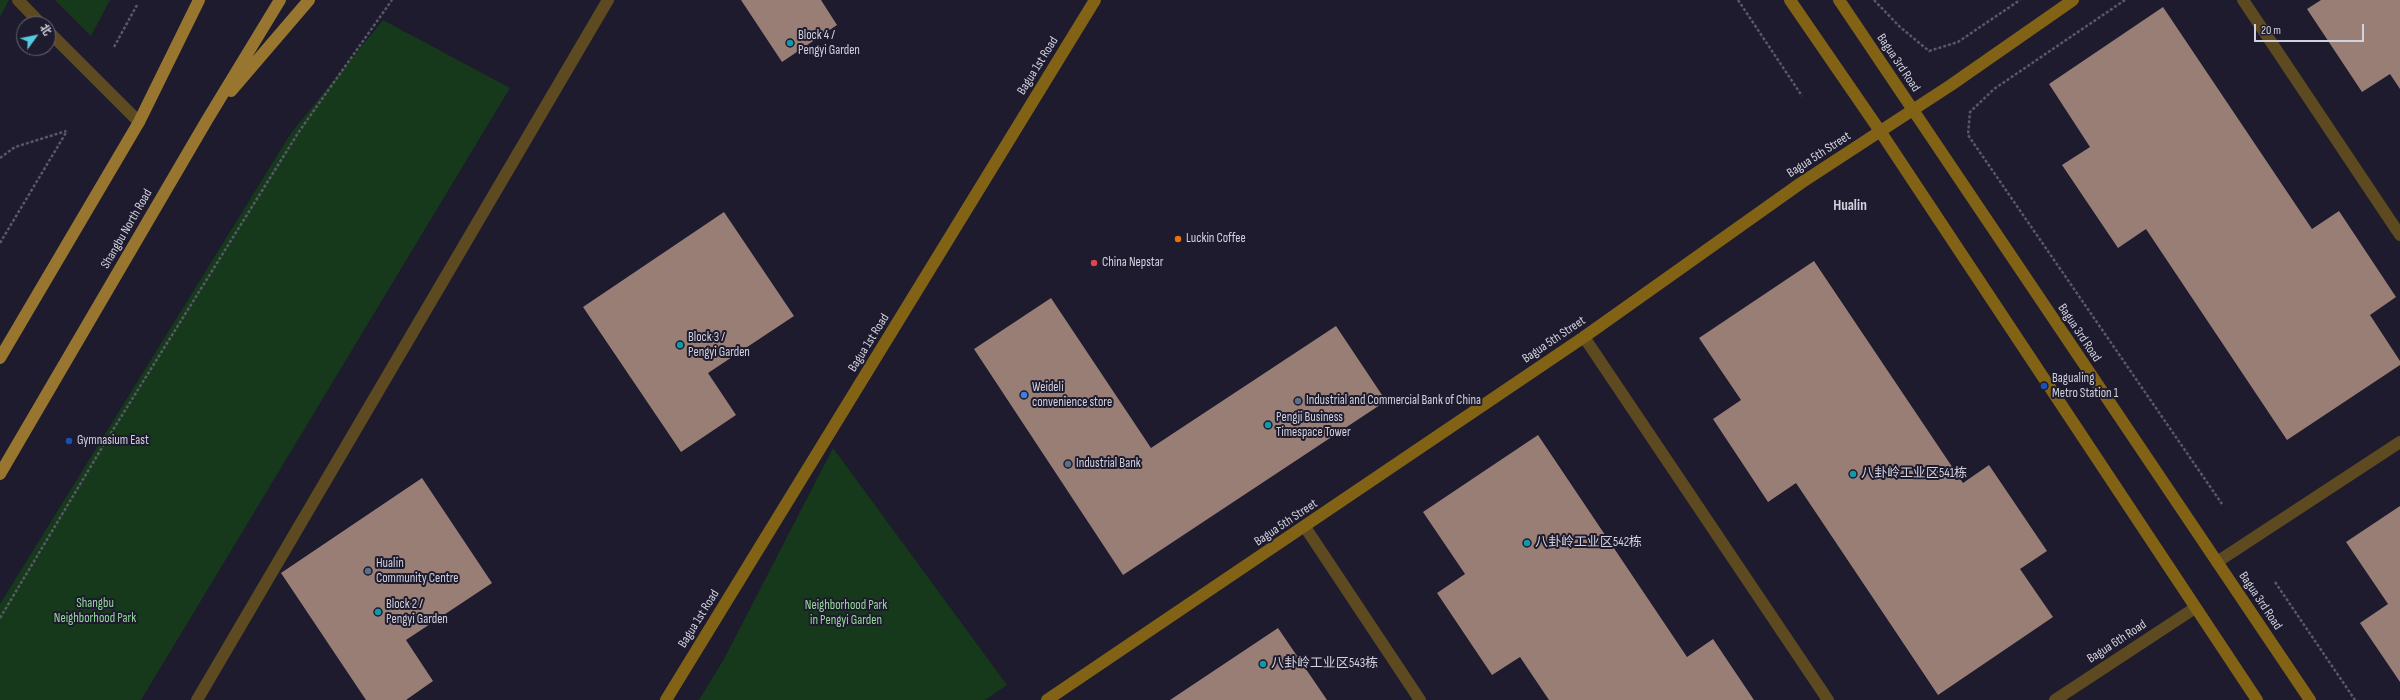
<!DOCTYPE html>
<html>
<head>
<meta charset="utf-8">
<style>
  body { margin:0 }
  #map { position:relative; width:2400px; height:700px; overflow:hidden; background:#1d1b2d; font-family:"Sofia Sans Condensed","Noto Sans SC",sans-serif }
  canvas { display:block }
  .north { position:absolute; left:16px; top:16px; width:40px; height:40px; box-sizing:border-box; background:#1d1b2d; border:1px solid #656474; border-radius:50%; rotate:57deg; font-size:11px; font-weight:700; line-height:16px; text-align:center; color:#d2d1de }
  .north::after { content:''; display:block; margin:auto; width:14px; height:18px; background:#56c9e1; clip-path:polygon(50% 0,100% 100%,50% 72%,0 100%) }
  .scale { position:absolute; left:2254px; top:24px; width:110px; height:18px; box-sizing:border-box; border:2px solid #d2d1de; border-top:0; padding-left:5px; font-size:12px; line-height:14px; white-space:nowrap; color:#d2d1de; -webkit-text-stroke:3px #1d1b2d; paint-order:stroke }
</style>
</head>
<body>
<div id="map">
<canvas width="2400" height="700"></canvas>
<div class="north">北</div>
<div class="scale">20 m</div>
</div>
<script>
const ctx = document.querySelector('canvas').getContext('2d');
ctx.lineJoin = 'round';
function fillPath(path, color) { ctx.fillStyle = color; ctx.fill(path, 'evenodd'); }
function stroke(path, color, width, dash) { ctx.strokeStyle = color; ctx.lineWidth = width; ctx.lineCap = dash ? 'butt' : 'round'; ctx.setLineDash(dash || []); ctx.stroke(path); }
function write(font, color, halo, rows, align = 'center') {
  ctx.font = font + ' "Sofia Sans Condensed","Noto Sans SC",sans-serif'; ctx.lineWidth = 4; ctx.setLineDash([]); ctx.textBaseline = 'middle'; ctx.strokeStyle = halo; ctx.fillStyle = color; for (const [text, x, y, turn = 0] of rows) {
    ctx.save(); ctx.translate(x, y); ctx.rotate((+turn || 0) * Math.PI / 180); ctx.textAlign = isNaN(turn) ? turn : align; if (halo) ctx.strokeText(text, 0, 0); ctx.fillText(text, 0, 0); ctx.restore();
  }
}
fillPath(new Path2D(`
  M 0,0 L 9,0 L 0,17 Z
  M 55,0 L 110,0 L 91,36 Z
  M 383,20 L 510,88 L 141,700 L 0,700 L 0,604 L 291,133 Z
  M 833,448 L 1007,685 L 985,700 L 699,700 L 724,659 Z`), '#15391a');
fillPath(new Path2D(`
  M 741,0 L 821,0 L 837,25 L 782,62 Z
  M 2321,0 L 2400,0 L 2400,89 L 2390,74 L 2362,92 L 2307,9 Z
  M 2163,7 L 2312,229 L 2339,211 L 2396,297 L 2370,315 L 2400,361 L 2400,365 L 2287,440 L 2146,229 L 2118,248 L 2062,165 L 2090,147 L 2049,84 Z
  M 724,212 L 794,316 L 708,373 L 736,415 L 681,452 L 583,307 Z
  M 1814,261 L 1963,483 L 1989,465 L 2047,551 L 2020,569 L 2053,617 L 1938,695 L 1796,483 L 1768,502 L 1713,419 L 1741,400 L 1699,338 Z
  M 1051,298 L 1151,448 L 1336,326 L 1386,401 L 1123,575 L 974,349 Z
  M 1538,435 L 1687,657 L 1713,639 L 1754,700 L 1549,700 L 1520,657 L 1492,675 L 1437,593 L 1465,574 L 1423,512 Z
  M 422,478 L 492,583 L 406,640 L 433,681 L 406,700 L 366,700 L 281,573 Z
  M 2400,506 L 2400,682 L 2360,623 L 2388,604 L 2346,542 Z
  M 1278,628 L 1327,700 L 1170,700 Z`), '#997e76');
stroke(new Path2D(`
  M 1738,0 L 1802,96
  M 1874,0 L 1900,27 L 1929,51 L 1958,42 L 2020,0
  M 2125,0 L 1994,89 L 1970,112 L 1968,135 L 2222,504
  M 114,47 L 137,5
  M 0,158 L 15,147 L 66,131
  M 0,243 L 67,131
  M 2275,582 L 2355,700
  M 0,618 L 106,441 L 298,133 L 392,0`), '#595868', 2.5, [3, 2]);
stroke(new Path2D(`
  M 18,0 L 41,24
  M 48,31 L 139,122
  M 197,700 L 608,0`), '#5e4a20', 12);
stroke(new Path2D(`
  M 2243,0 L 2400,235
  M 1584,337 L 1828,700
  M 1305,527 L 1420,700
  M 2217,562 L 2400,442
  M 2055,700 L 2195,608`), '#5e4a20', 12);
stroke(new Path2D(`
  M 1790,0 L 1880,131 L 2257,700
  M 1839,0 L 2310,700
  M 666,700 L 1095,0
  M 1047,700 L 1584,337 L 1801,183 L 1951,85 L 2073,0`), '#826215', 12);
stroke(new Path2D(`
  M 231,91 L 309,0
  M 0,358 L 139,122 L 199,0
  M 0,474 L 207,120 L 280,0`), '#98762f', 12);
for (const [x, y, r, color] of [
  [790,43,4,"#0f9aa8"],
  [1178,239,4,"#e8710a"],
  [1094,263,4,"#e0444e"],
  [680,345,4,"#0f9aa8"],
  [2044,386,4,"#1a4fb4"],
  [1024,395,4,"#3f7fe0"],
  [1298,401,4,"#5c6f8a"],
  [1268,425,4,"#0f9aa8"],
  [69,441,4,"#1a4fb4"],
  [1068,464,4,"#5c6f8a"],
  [1853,474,4,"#0f9aa8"],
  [1527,543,4,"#0f9aa8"],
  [368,571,4,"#5c6f8a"],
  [378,612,4,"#0f9aa8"],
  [1263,664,4,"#0f9aa8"]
]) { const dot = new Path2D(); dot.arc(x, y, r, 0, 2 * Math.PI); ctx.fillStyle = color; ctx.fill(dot); stroke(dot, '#1d1b2d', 1.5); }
write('13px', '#d2d1de', '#1d1b2d', [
  ["Block 4 /",798,36],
  ["Pengyi Garden",798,51],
  ["Luckin Coffee",1186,239],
  ["China Nepstar",1102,263],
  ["Block 3 /",688,338],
  ["Pengyi Garden",688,353],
  ["Bagualing",2052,379],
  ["Metro Station 1",2052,394],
  ["Weideli",1032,388],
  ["convenience store",1032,403],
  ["Industrial and Commercial Bank of China",1306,401],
  ["Pengji Business",1276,418],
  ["Timespace Tower",1276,433],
  ["Gymnasium East",77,441],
  ["Industrial Bank",1076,464],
  ["八卦岭工业区541栋",1861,474],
  ["八卦岭工业区542栋",1535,543],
  ["Hualin",376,564],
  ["Community Centre",376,579],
  ["Block 2 /",386,605],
  ["Pengyi Garden",386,620],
  ["八卦岭工业区543栋",1271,664]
], 'left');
write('13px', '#d2d1de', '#1d1b2d', [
  ["Bagua 3rd Road",1898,63,56],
  ["Bagua 1st Road",1038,66,-58],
  ["Bagua 5th Street",1819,155,-33],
  ["Shangbu North Road",127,229,-60],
  ["Bagua 3rd Road",2079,333,56],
  ["Bagua 5th Street",1554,340,-34],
  ["Bagua 1st Road",869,343,-58],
  ["Bagua 5th Street",1286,523,-34],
  ["Bagua 3rd Road",2260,601,56],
  ["Bagua 1st Road",699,619,-58],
  ["Bagua 6th Road",2117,642,-33]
]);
write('13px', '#94d999', '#1d1b2d', [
  ["Shangbu",95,604],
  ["Neighborhood Park",95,619],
  ["Neighborhood Park",846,606],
  ["in Pengyi Garden",846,621]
]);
write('bold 15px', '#d2d1de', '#1d1b2d', [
  ["Hualin",1850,206]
]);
</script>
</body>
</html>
